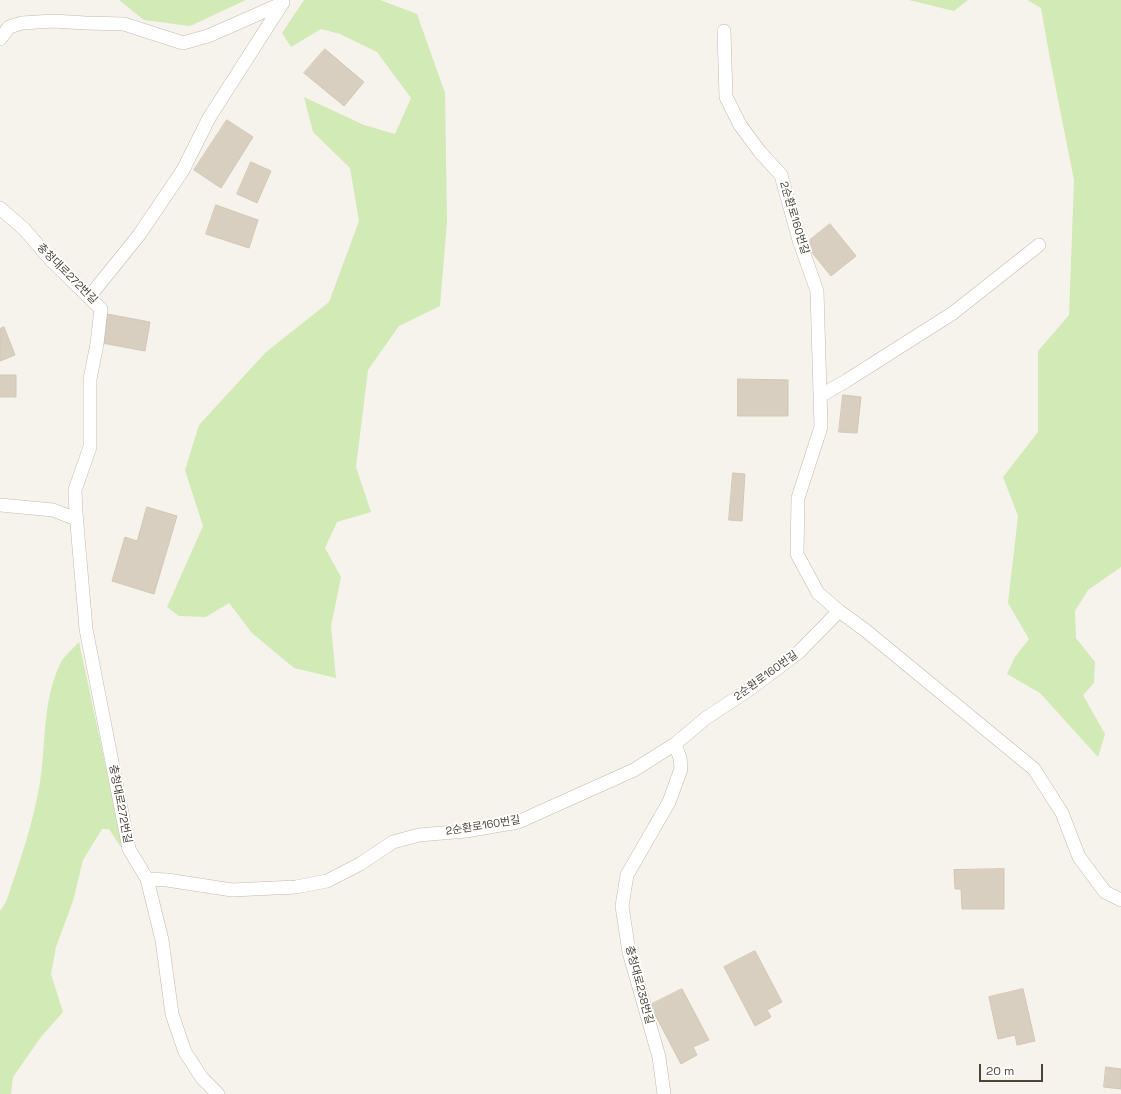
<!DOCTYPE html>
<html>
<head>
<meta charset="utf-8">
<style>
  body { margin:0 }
  #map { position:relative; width:1121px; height:1094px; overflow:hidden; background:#f6f3ec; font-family:"Space Grotesk",sans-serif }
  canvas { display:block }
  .scale { position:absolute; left:979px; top:1064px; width:64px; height:18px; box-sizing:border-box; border:2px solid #4b4439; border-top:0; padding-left:5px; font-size:12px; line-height:14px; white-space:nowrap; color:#4b4439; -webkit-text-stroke:3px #fff; paint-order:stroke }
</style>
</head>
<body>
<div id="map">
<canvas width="1121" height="1094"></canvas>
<div class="scale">20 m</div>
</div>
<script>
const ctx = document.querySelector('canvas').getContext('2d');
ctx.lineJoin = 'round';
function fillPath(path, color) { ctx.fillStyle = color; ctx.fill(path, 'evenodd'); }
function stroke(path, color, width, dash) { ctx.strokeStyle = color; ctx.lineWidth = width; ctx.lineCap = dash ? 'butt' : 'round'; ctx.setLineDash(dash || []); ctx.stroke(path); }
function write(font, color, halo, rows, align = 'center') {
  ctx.font = font + ' "Space Grotesk","Noto Sans KR",sans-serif'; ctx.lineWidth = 3.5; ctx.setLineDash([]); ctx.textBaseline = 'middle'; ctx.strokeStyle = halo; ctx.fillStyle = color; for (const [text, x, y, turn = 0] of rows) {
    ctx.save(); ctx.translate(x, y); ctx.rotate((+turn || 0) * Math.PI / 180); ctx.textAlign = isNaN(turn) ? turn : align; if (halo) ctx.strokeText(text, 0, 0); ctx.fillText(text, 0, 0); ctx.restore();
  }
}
fillPath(new Path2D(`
  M 119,0 L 246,0 L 190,26 L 144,20 Z
  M 304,0 L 380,0 L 417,14 L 445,93 L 447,221 L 440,306 L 399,326 L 368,370 L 356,467 L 371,512 L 337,522 L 325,548 L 341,577 L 331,626 L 336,678 L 294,668 L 252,633 L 229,603 L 206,617 L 179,616 L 167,607 L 203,526 L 185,470 L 199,425 L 265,353 L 329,302 L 359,221 L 350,168 L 313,132 L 304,97 L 364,125 L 395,134 L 411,98 L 377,52 L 340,34 L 321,29 L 291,47 L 282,33 Z
  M 909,0 L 968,0 L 954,11 Z
  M 1027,0 L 1121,0 L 1121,567 L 1088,590 L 1075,611 L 1076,638 L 1095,662 L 1094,683 L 1083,695 L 1105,734 L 1098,757 L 1040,693 L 1007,674 L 1015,657 L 1029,639 L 1008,603 L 1018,516 L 1003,477 L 1038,432 L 1038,351 L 1069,315 L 1074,180 L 1050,59 L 1041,8 Z
  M 79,642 L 124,852 L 109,829 L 102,829 L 83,860 L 73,901 L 56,947 L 51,974 L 63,1012 L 41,1037 L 13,1077 L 11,1094 L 0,1094 L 0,911 L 6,902 C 19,864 32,827 39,788 C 47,745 41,703 61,662 C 65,655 74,648 79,642 Z`), '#d2eab5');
const building = new Path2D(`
  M 325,49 L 364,82 L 344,106 L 304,73 Z
  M 227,120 L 253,137 L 221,188 L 194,170 Z
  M 251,162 L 271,171 L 257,203 L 237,194 Z
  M 216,205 L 258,220 L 249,248 L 206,234 Z
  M 830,224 L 856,256 L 831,276 L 805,244 Z
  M 107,314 L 150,322 L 145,351 L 102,343 Z
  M 4,327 L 15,355 L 0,361 L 0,329 Z
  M 0,375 L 16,375 L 16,397 L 0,397 Z
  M 738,379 L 788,380 L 788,416 L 738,416 Z
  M 843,395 L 861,397 L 857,433 L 839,432 Z
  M 733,473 L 745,474 L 742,521 L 729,520 Z
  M 147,507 L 177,516 L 154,594 L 112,581 L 125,537 L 137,541 Z
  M 1004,869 L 1004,909 L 962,909 L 961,889 L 955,889 L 954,870 Z
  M 755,951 L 782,1002 L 767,1010 L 771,1017 L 755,1026 L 724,967 Z
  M 682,989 L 709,1040 L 693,1047 L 697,1055 L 681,1064 L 650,1005 Z
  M 1023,989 L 1035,1041 L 1017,1045 L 1015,1035 L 998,1039 L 989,997 Z
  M 1106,1067 L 1121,1069 L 1121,1089 L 1104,1087 Z`);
fillPath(building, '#d8cfc1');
stroke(building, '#d3c7b4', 1);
const service = new Path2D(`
  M 724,31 L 726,97 L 740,125 L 760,152 L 781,175 L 799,240 L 817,291 L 821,427 L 798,498 L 797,554 L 818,593 L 839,611 L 865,630 L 1034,769 L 1062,813 L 1079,857 L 1105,892 L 1121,900
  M 0,39 L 9,27 L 22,23 L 53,21 L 86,23 L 124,24 L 183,43 L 208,36 L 283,3
  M 0,208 L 24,229 L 50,259 L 101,309 L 97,344 L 90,379 L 90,447 L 75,490 L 76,513 L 86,629 L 129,849 L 147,879 L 162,940 L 172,1014 L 185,1052 L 202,1078 L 218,1094
  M 89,297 L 139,235 L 183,170 L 209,118 L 282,4
  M 820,396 L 846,381 L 953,313 L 1039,245
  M 0,505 L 53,510 L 76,519
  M 147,879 L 167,880 L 232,890 L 296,887 L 327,881 L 360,864 L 393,842 L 419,835 L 466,831 L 518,822 L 634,770 L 675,744 L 706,718 L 750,689 L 799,652 L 839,611
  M 664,1094 L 659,1057 L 629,952 L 622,906 L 627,875 L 669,802 L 681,769 L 680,758 L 675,744`);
stroke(service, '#c2bbae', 14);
stroke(service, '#fff', 13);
write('11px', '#4b4439', '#fff', [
  ["2순환로160번길",794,218,73],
  ["충청대로272번길",67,274,45],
  ["2순환로160번길",766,676,-36],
  ["충청대로272번길",120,804,79],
  ["2순환로160번길",483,826,-9],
  ["충청대로238번길",639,985,75]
]);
</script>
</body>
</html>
